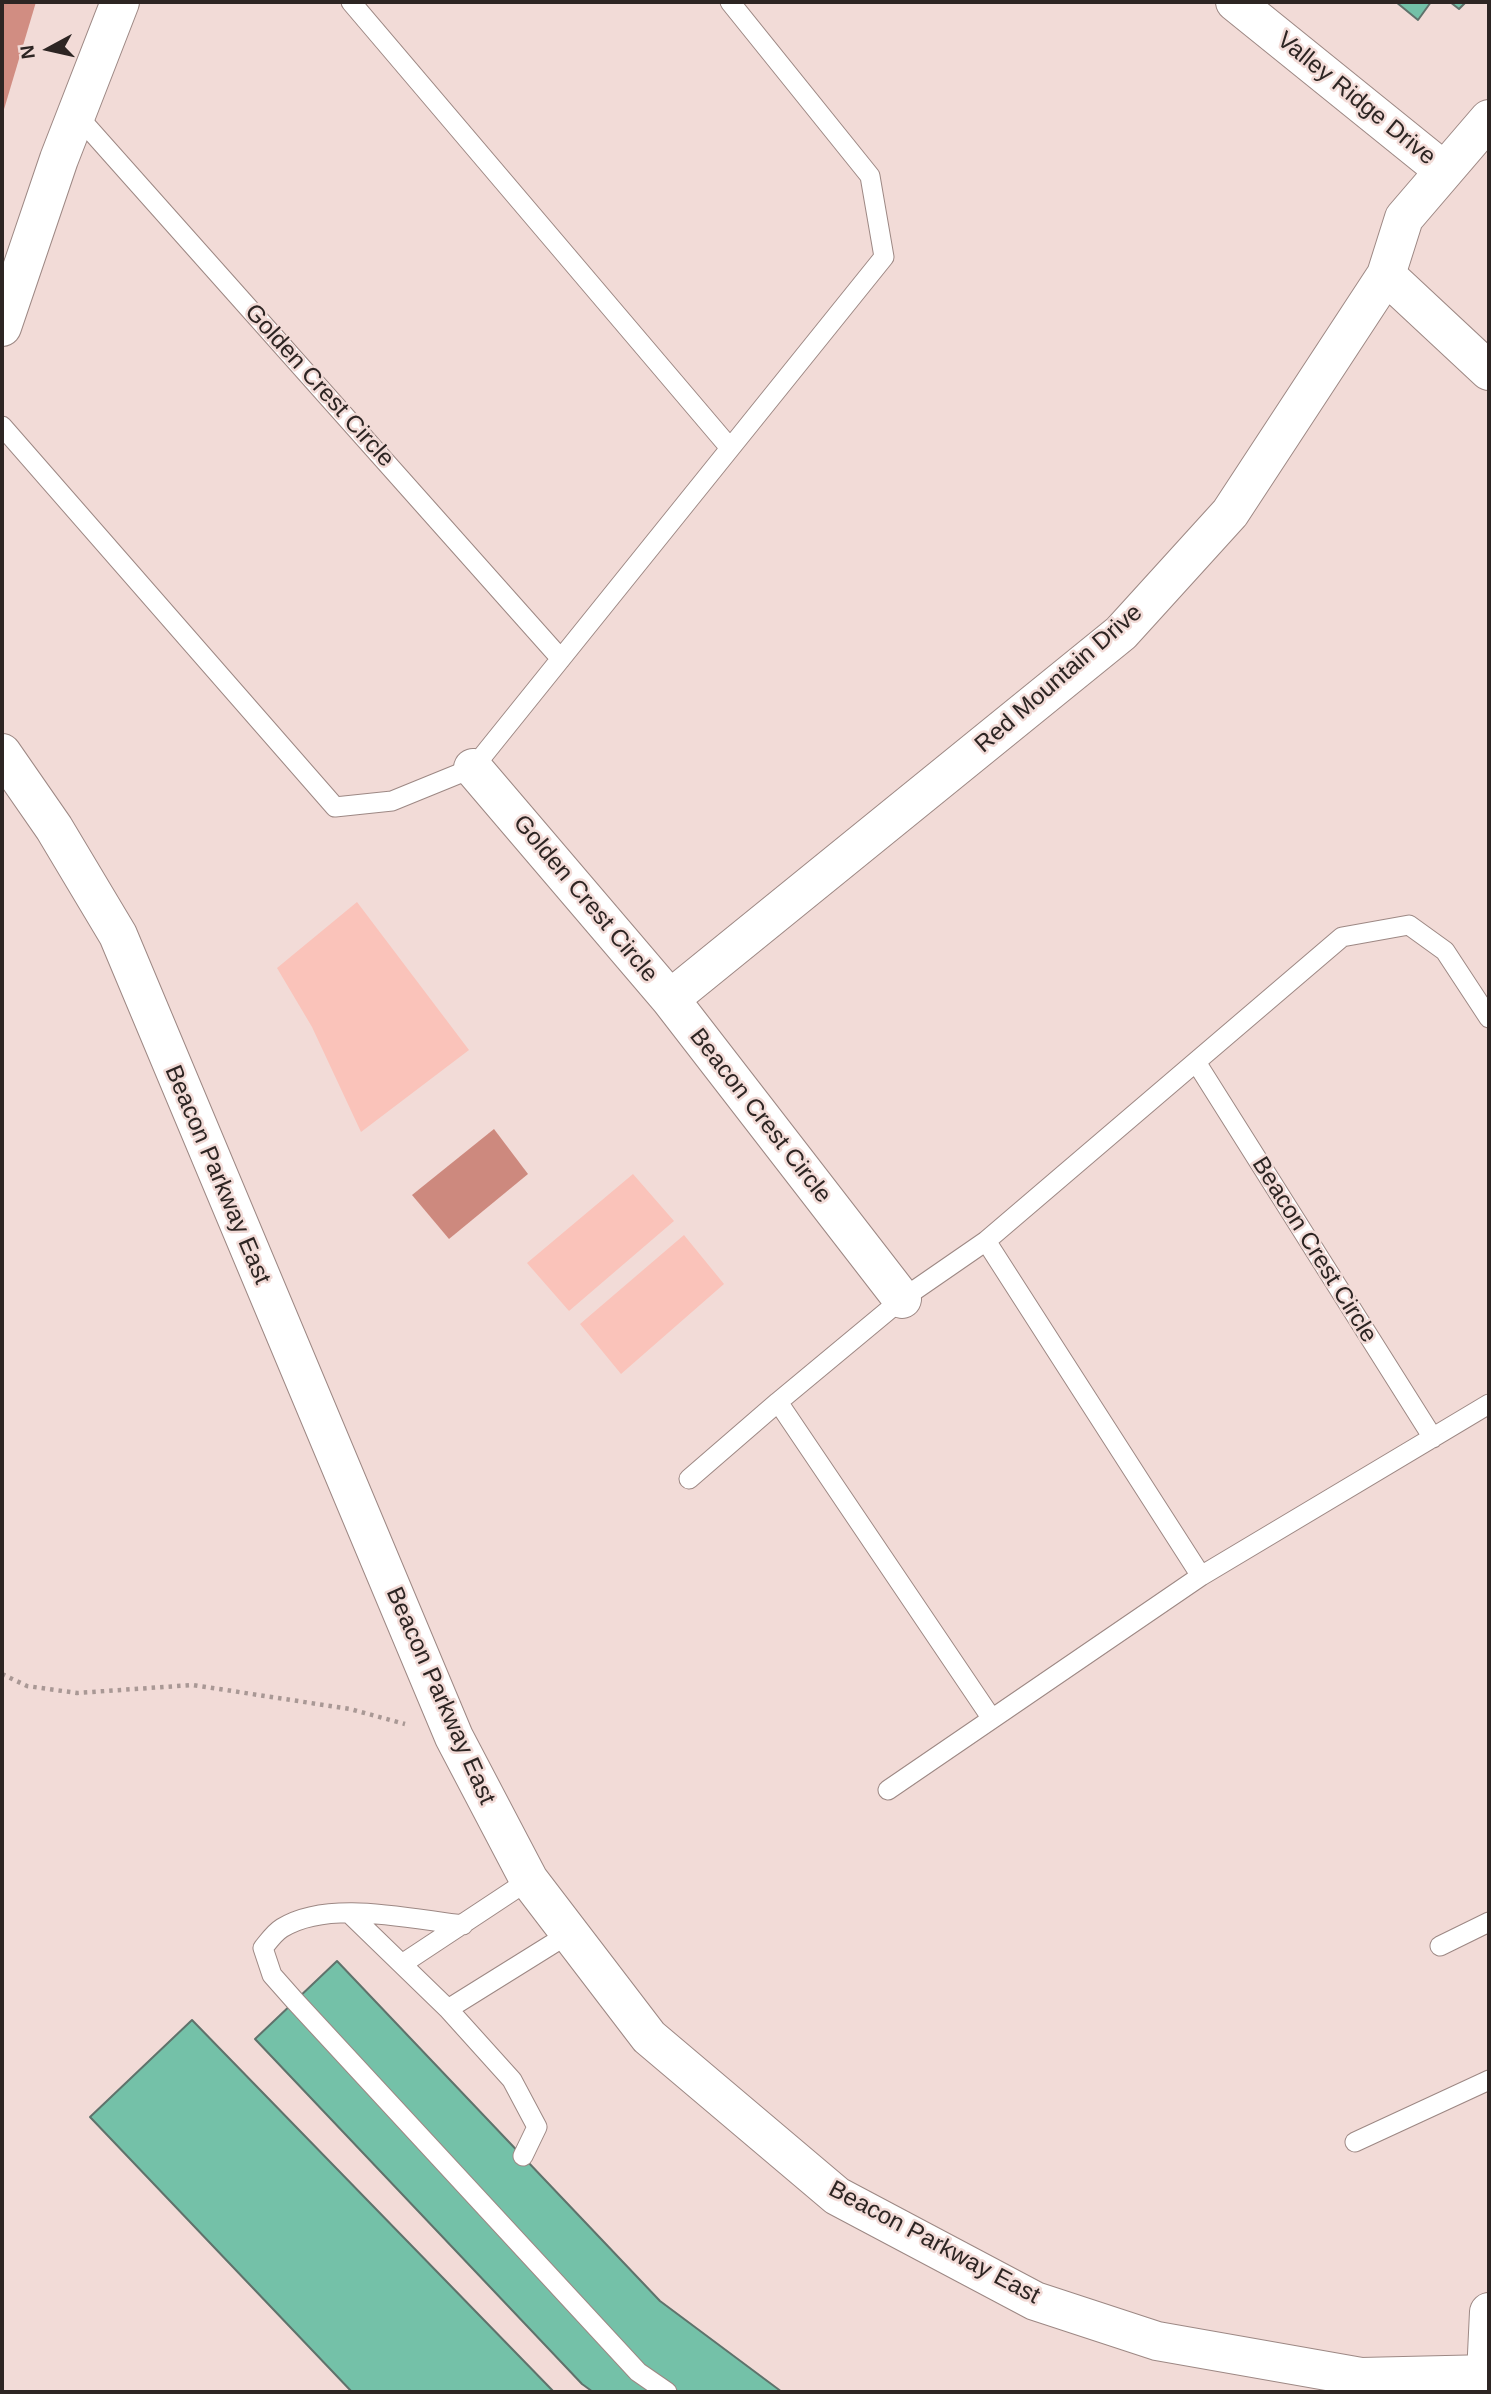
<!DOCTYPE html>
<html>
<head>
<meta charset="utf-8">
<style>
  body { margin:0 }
  #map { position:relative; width:1491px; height:2394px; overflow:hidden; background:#f2dbd7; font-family:Arial,sans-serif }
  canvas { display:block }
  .frame { position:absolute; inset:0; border:4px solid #2d2523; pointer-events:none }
  .north { position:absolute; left:14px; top:14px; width:70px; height:70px; -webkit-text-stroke:5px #f2dbd7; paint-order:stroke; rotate:262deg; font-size:19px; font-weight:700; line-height:28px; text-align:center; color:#2d2523 }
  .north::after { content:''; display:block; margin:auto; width:24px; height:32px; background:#2d2523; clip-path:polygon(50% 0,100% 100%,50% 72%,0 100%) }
</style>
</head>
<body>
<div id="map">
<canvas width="1491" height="2394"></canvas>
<div class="frame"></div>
<div class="north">N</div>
</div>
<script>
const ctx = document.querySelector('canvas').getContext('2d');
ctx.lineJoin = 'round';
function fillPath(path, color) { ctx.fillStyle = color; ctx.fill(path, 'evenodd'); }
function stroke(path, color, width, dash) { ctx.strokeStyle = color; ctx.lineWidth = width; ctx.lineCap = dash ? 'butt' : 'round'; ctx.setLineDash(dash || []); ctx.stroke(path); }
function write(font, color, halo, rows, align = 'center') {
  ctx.font = font + ' Arial,sans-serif'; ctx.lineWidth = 5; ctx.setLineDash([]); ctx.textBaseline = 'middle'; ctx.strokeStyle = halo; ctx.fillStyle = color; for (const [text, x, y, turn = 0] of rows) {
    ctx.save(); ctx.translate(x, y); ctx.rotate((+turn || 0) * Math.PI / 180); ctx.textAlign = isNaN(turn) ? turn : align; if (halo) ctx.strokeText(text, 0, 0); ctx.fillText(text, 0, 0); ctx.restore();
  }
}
fillPath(new Path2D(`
  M 357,902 L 469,1050 L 361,1132 L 312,1027 L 277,968 Z
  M 633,1174 L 674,1221 L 569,1311 L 527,1263 Z
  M 684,1235 L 724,1284 L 621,1374 L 580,1324 Z`), '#fac3ba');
fillPath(new Path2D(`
  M 2,2 L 36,2 L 2,116 Z`), '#d18d82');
fillPath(new Path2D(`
  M 494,1129 L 528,1174 L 449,1239 L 412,1195 Z`), '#cd897e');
const building = new Path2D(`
  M 1396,2 L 1431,2 L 1418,20 Z
  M 1450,2 L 1466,2 L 1459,9 Z
  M 337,1961 L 660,2301 L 782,2392 L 593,2392 L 582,2384 L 255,2039 Z
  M 192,2020 L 554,2392 L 352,2392 L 90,2117 Z`);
fillPath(building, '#74c1a8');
stroke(building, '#5f726b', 2);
const service = new Path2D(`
  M 351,2 L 730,448
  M 76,114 L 561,659
  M 2,426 L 335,807 L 392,801 L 473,768 L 884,257 L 870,176 L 730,2
  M 1196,1062 L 1433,1438
  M 986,1241 L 1201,1576
  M 689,1479 L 778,1402
  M 992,1719 L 778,1402 L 902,1299 L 986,1241 L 1342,937 L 1409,925 L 1445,951 L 1489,1018
  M 888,1790 L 1201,1576 L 1489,1404
  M 349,1913 L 448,2009 L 512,2080 L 537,2127 L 523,2156
  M 463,1925 C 410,1919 329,1899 282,1928 C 274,1933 268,1942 263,1948 L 272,1975 L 295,2001 L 638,2372 L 667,2392
  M 1440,1946 L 1489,1922
  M 402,1964 L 529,1880
  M 448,2009 L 570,1933
  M 1355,2142 L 1489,2080`);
const minor = new Path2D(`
  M 1235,2 L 1443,170
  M 1386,275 L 1489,371
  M 2,327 L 59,159 L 120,2
  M 473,768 L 670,999 L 902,1299
  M 670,999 L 1121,633 L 1230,513 L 1386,275 L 1404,218 L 1489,119
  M 1486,2375 L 1489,2312`);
const tertiary = new Path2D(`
  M 2,753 L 54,828 L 118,935 L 454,1737 L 529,1880 L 649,2037 L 837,2196 L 1035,2301 L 1157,2341 L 1361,2377 L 1489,2374`);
stroke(service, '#9d8884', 21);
stroke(minor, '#9d8884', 40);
stroke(tertiary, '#9d8884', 40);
stroke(new Path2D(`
  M 2,1674 L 27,1686 L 77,1693 L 193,1685 L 350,1709 L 405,1724`), '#a99895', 4.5, [3.5, 5]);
stroke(service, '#fff', 19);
stroke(minor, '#fff', 38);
stroke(tertiary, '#fff', 38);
write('24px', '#2d2523', '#f2dbd7', [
  ["Valley Ridge Drive",1356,99,39],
  ["Golden Crest Circle",319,386,48],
  ["Red Mountain Drive",1059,679,-41],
  ["Golden Crest Circle",585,899,50],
  ["Beacon Crest Circle",760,1116,52],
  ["Beacon Parkway East",217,1175,67],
  ["Beacon Crest Circle",1314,1250,58],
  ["Beacon Parkway East",440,1696,66],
  ["Beacon Parkway East",934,2243,28]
]);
</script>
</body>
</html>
